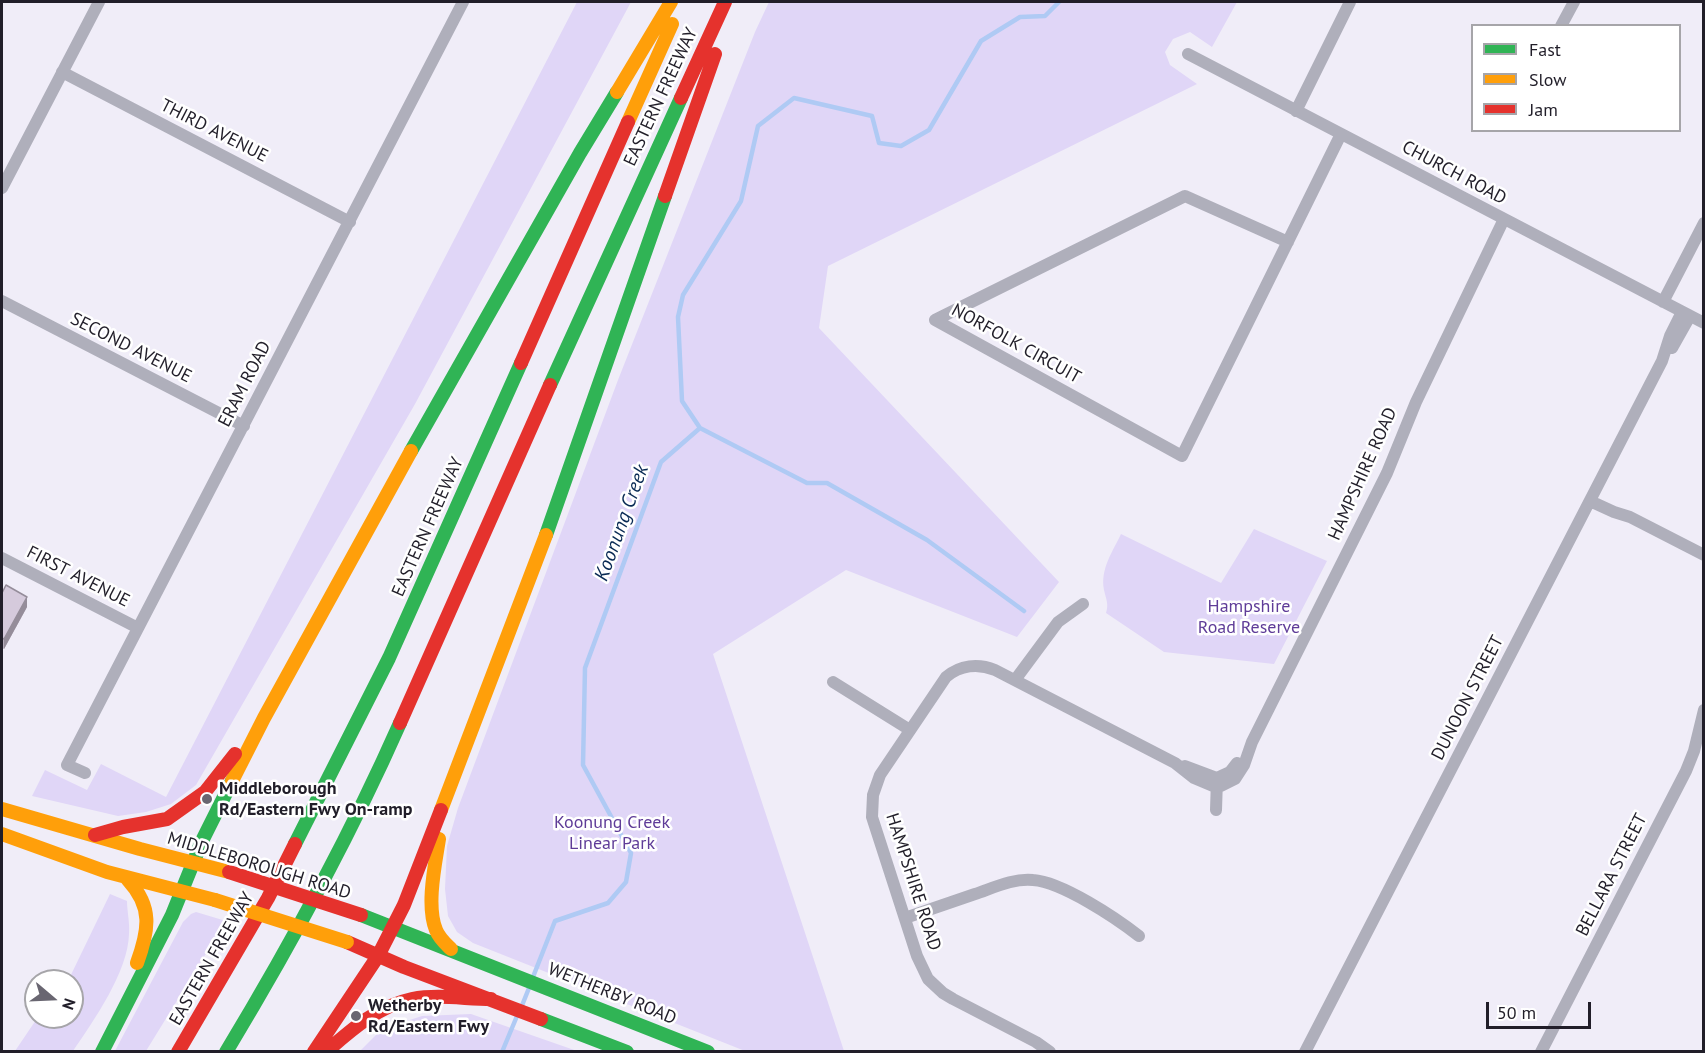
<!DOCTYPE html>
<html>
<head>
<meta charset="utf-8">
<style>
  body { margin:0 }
  #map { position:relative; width:1705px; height:1053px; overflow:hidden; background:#f0edf8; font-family:"PT Sans",sans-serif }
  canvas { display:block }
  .frame { position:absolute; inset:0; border:3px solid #211e29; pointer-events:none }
  .legend { position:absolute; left:1471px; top:24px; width:210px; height:108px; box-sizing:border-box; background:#fff; border:2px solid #a6a5a9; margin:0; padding:8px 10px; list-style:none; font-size:18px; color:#211e29 }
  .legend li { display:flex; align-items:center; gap:12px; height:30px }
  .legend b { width:30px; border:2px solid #a6a5a9 }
  .north { position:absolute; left:24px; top:969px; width:60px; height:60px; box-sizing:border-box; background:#fff; border:2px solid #a6a5a9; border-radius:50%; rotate:109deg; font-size:16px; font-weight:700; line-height:24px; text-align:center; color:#211e29 }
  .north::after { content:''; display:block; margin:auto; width:21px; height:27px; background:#696671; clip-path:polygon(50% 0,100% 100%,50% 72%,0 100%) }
  .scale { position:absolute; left:1486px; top:1002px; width:105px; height:27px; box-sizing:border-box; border:3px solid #211e29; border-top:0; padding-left:8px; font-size:18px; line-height:21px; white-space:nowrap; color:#211e29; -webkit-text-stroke:4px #fff; paint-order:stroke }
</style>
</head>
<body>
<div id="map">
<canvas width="1705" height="1053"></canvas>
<div class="frame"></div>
<ul class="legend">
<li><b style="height:8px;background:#30b455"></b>Fast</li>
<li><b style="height:8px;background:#ff9f0a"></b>Slow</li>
<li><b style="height:8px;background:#e5322d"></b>Jam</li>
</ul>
<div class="north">N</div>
<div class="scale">50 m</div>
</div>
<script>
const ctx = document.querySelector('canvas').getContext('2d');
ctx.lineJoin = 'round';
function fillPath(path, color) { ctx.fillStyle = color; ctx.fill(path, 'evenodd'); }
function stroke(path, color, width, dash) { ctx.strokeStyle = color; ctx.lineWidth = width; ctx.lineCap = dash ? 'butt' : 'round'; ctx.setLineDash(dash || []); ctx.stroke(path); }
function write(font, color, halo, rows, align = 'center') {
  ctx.font = font + ' "PT Sans",sans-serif'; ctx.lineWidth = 5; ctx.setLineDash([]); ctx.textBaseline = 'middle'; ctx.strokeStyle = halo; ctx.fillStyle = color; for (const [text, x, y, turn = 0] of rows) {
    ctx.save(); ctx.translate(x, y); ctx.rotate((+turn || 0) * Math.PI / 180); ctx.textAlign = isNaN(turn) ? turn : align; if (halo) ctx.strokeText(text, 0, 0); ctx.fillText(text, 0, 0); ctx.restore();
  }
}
fillPath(new Path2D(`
  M 577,2 L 631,2 L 415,404 L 196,785 L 171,804 L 146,812 L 118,816 L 32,796 L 45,770 L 87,790 L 101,764 L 166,797 Z
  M 769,2 L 1237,2 L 1212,47 L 1190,32 L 1173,39 L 1165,52 L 1170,65 L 1197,84 L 828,266 L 819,328 L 1059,582 L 1017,637 L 846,570 L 713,654 L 844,1051 L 745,1051 L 473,943 L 457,932 L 448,916 L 445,889 L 447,846 L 458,808 L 618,380 L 755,32 Z
  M 1254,529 L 1327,561 L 1274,664 L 1164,652 L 1106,613 C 1109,604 1106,599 1104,590 C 1100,569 1113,551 1121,534 L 1221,583 Z
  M 110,894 L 127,901 C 127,911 130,923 129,934 C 128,972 94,1020 73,1051 L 15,1051 L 38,1017 L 72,1017 L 72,981 L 68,981 Z
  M 196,912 L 226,921 L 146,1051 L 115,1051 L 183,922 L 191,914 Z
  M 471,1014 L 577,1051 L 360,1051 L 382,1029 L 422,1016 Z`), '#e0d6f7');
stroke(new Path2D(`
  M 700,428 L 807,483 L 827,483 L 927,540 L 1024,611
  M 533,977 L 555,921 L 608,903 L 626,882 L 631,853 L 583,765 L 585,668 L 661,462 L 700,428 L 682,401 L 678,317 L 683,295 L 741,201 L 758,126 L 794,98 L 872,116 L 879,143 L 901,146 L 929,130 L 981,41 L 1020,17 L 1045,16 L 1059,2
  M 521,1008 L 529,988
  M 502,1052 L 517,1016`), '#afcaf4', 4.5);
stroke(new Path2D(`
  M 1561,26 L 1574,2
  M 1188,54 L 1704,323
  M 62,72 L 350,222
  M 1296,111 L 1350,2
  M 2,188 L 99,2
  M 1288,242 L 1185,196 L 935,320 L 1182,456 L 1341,134
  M 2,301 L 244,426
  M 1663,302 L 1704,223
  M 1672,348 L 1690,316
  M 1590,501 L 1614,512 L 1630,517 L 1704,555
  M 2,558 L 138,628
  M 1015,680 L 1058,622 L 1083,604
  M 833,682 L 910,730
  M 1185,766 L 1217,778 L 1230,772 L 1237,763
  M 85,773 L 67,765 L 463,2
  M 1216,810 L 1217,779
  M 905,918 C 928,910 952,902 975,894 C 993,888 1013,878 1033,880 C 1062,882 1116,918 1139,936
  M 1050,1052 L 1036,1042 L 953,999 L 943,993 L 928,979 L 917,956 L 872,817 L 873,795 L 880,775 L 946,677 C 960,665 978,663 995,670 L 1175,763 L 1194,778 L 1213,786 L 1221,786 L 1235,779 L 1244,765 L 1252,742 L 1387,473 L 1416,402 L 1504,219
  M 1305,1052 L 1662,361 L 1670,336 L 1682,312
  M 1541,1052 L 1686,771 L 1694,751 L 1704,710`), '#afafbb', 12);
stroke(new Path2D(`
  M 550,385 L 681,98
  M 411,451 L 580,153 L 617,92
  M 546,535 L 665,196
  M 295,844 L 389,658 L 521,363
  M 361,915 L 708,1052
  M 541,1019 L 627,1052
  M 102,1052 L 172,915 L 202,841 L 232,781
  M 226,1052 C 290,946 350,836 400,723`), '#30b455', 14);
stroke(new Path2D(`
  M 617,92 L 671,2
  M 628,122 L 672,24
  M 232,781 L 264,718 L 411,451
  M 2,809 L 140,849 L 229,872
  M 441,810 L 546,535
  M 2,834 L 107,872 L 215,900
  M 439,839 C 435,865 426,906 436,930 C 439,938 446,944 451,949
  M 128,880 C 153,907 149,930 137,963`), '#ff9f0a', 14);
stroke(new Path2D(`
  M 681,98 L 725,2
  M 665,196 L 715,54
  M 521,363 L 628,122
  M 400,723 L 550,385
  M 95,835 L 123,827 L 167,819 L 205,792 L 235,754
  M 347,942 L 404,967 L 541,1019
  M 178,1052 L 268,898 L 295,844
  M 314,1052 L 378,956 L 404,905 L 441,810
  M 326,1052 C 351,1030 378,1006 412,999 C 438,994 465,999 491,999`), '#e5322d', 14);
stroke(new Path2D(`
  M 215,900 L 347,942`), '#ff9f0a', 14);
stroke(new Path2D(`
  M 229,872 L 361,915`), '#e5322d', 14);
fillPath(new Path2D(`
  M 2,593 L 27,607 L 4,649 L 2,648 Z`), '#b7aebd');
fillPath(new Path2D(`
  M 27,597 L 27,607 L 4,649 L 4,639 Z`), '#958d9a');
const building = new Path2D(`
  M 6,585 L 27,597 L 4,639 L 2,638 L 2,593 Z`);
fillPath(building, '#d5cadc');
stroke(building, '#958d9a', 1.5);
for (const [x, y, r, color] of [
  [207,799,6,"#696671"],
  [356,1016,6,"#696671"]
]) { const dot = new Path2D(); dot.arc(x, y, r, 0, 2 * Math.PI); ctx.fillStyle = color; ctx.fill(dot); stroke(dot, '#fff', 2); }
write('18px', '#211e29', '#fff', [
  ["EASTERN FREEWAY",661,97,-65],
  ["THIRD AVENUE",214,131,27],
  ["CHURCH ROAD",1454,173,28],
  ["NORFOLK CIRCUIT",1016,344,29],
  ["SECOND AVENUE",131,348,27],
  ["ERAM ROAD",245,384,-63],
  ["HAMPSHIRE ROAD",1363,474,-66],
  ["EASTERN FREEWAY",428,527,-66],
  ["FIRST AVENUE",78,577,27],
  ["DUNOON STREET",1468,698,-63],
  ["MIDDLEBOROUGH ROAD",259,866,17],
  ["BELLARA STREET",1612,875,-63],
  ["HAMPSHIRE ROAD",913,882,72],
  ["EASTERN FREEWAY",212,959,-60],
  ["WETHERBY ROAD",612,994,22]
]);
write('18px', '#5f3c98', '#fff', [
  ["Hampshire",1249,607],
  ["Road Reserve",1249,628],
  ["Koonung Creek",612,823],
  ["Linear Park",612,844]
]);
write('bold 18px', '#211e29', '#fff', [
  ["Middleborough",219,789],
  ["Rd/Eastern Fwy On-ramp",219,810],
  ["Wetherby",368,1006],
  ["Rd/Eastern Fwy",368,1027]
], 'left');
write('italic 20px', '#092a54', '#fff', [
  ["Koonung Creek",622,523,-70]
]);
</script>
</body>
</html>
